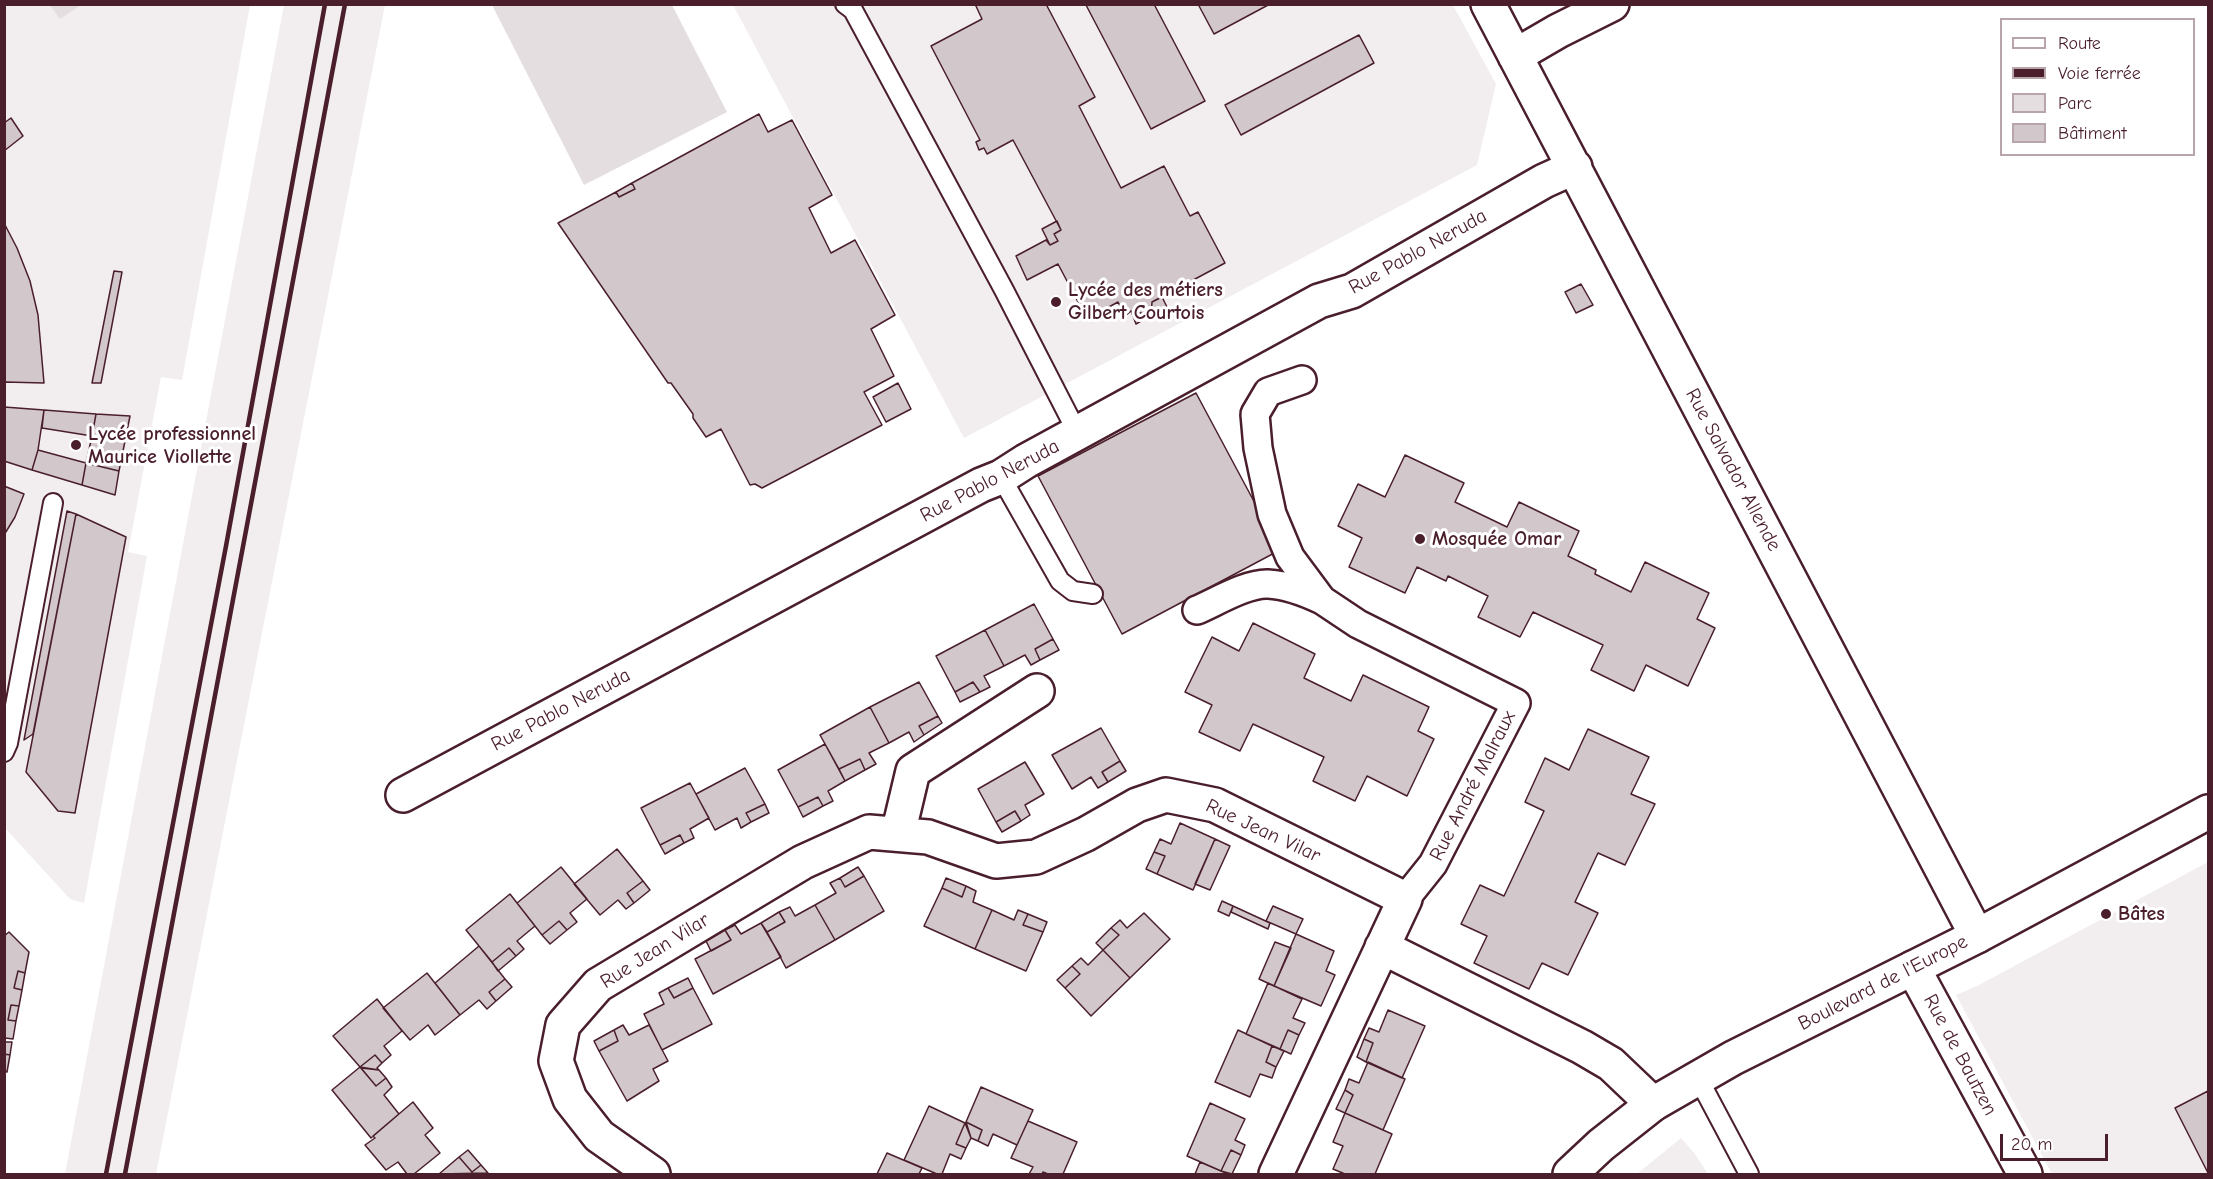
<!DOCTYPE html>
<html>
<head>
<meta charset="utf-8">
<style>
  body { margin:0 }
  #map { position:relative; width:2213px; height:1179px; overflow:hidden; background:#fff; font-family:"Comic Neue",sans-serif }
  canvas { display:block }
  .frame { position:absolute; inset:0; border:6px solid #4a1f2b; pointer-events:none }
  .legend { position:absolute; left:2000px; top:18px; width:195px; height:138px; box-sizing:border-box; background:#fff; border:2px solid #b7a5aa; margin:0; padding:8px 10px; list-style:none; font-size:18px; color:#4a1f2b }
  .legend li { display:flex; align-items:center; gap:12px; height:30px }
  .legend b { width:30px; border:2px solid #b7a5aa }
  .scale { position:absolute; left:2000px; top:1134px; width:108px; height:27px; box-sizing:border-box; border:3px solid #4a1f2b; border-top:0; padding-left:8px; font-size:18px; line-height:21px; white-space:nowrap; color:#4a1f2b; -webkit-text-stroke:4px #fff; paint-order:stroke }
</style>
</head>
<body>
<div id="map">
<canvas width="2213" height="1179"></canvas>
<div class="frame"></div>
<ul class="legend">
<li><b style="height:8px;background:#fff"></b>Route</li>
<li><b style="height:8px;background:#4a1f2b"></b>Voie ferrée</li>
<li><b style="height:16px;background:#e5dee0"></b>Parc</li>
<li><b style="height:16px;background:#d2c7cb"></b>Bâtiment</li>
</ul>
<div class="scale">20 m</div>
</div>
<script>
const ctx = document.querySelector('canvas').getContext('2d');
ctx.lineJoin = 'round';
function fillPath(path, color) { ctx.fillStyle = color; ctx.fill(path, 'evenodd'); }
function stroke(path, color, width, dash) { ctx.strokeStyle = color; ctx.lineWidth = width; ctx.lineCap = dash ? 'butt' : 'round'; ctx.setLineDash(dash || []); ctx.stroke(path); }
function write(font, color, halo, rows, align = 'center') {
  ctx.font = font + ' "Comic Neue",sans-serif'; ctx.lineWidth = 6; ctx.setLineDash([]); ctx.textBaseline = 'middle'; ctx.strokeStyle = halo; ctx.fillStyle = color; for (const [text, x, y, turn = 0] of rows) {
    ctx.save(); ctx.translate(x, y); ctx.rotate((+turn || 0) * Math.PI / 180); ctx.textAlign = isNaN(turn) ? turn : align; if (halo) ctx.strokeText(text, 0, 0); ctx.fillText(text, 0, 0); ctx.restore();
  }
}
fillPath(new Path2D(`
  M 5,5 L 250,5 L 182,380 L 161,377 L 128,552 L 147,556 L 84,903 L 70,899 L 5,828 Z
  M 284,5 L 385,5 L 156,1174 L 65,1174 Z
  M 733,5 L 1453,5 L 1496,84 L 1477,165 L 964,438 Z
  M 2208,862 L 2208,1174 L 2052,1174 L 1956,995 L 1977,986 Z
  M 1681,1138 L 1695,1154 L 1708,1174 L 1637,1174 Z`), '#f2eeef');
fillPath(new Path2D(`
  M 50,5 L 81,5 L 60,19 Z
  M 492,5 L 672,5 L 727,112 L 584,185 Z`), '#e5dee0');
const building = new Path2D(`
  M 975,4 L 1046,4 L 1095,97 L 1079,106 L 1121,188 L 1164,166 L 1190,216 L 1198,212 L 1225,263 L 1152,302 L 1151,315 L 1131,311 L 1125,316 L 1118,302 L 1087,319 L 1058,264 L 1027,280 L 1016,256 L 1046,240 L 1050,245 L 1058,241 L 1054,234 L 1061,230 L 1013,140 L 987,154 L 984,148 L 979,150 L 976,142 L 980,140 L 931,46 L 982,19 Z
  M 1154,4 L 1205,101 L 1151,129 L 1086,5 Z
  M 1198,4 L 1270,4 L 1214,34 Z
  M 1359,35 L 1374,63 L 1241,135 L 1225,105 Z
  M 759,114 L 768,132 L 792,120 L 832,195 L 809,208 L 831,253 L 855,240 L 895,315 L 871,329 L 894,376 L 864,392 L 882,425 L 762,488 L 755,484 L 750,485 L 721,429 L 706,437 L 693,418 L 693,414 L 671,383 L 668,383 L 558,223 L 616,192 L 619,197 L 635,189 L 632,183 Z
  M 11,118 L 23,136 L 4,151 L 4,123 Z
  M 632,183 L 635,189 L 619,197 L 616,192 Z
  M 1057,221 L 1061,230 L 1054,234 L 1058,241 L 1050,245 L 1042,229 Z
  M 4,223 L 17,248 L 30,281 L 38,315 L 44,383 L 5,382 L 4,394 Z
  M 114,271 L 122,272 L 101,383 L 92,383 Z
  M 1581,284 L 1593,305 L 1576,313 L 1565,292 Z
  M 1162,297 L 1167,307 L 1151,316 L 1152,302 Z
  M 1131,311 L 1151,315 L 1136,324 Z
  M 898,383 L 911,409 L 886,422 L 873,397 Z
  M 1196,393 L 1280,550 L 1122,634 L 1038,476 Z
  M 4,407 L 44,410 L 38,450 L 32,470 L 4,461 Z
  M 44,410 L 96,414 L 92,436 L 42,428 Z
  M 96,414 L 130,416 L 125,441 L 92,436 Z
  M 92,436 L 125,441 L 119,471 L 86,463 Z
  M 38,450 L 86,463 L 82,485 L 32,470 Z
  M 1405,455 L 1464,483 L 1455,502 L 1507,527 L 1519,502 L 1579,531 L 1568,556 L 1596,570 L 1595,574 L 1631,592 L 1645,562 L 1709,593 L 1697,619 L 1715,628 L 1688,686 L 1646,665 L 1634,691 L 1591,670 L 1603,645 L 1533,612 L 1520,637 L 1478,617 L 1488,596 L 1448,576 L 1446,581 L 1417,567 L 1405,593 L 1349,567 L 1362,538 L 1338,526 L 1358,484 L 1385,497 Z
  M 86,463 L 119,471 L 115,495 L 82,485 Z
  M 4,486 L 24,494 L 15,517 L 4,535 Z
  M 67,511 L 76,514 L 33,734 L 24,740 Z
  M 76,514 L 126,537 L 75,813 L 58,811 L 26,772 Z
  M 1034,604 L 1053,639 L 1035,649 L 1040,660 L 1031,665 L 1025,655 L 1004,666 L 985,630 Z
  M 1253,623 L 1315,654 L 1304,678 L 1351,701 L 1363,675 L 1429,707 L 1418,731 L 1434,739 L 1407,796 L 1367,776 L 1355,801 L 1313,781 L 1324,757 L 1253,724 L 1240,751 L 1199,732 L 1212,705 L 1185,692 L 1212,637 L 1239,651 Z
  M 985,630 L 1004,666 L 984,676 L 990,687 L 980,692 L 973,682 L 955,692 L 936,656 Z
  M 1053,639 L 1059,650 L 1040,660 L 1035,649 Z
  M 919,682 L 938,716 L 919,726 L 924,735 L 914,742 L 909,732 L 889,743 L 870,707 Z
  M 973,682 L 980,692 L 960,702 L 955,692 Z
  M 870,707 L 889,743 L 869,753 L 876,764 L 865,770 L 860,759 L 839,769 L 820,735 Z
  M 938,716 L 942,723 L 924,735 L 919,726 Z
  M 1101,728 L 1120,761 L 1102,772 L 1108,782 L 1098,788 L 1091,777 L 1072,789 L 1052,755 Z
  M 1588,729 L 1649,757 L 1631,794 L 1655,804 L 1625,865 L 1598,853 L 1575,902 L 1598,913 L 1568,975 L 1542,963 L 1529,989 L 1474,963 L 1487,936 L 1461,924 L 1480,885 L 1504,896 L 1544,811 L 1525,802 L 1545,758 L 1569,770 Z
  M 825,744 L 845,781 L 828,791 L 833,801 L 823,806 L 818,797 L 798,807 L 778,770 Z
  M 860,759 L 865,770 L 845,781 L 839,769 Z
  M 1120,761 L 1126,771 L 1108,782 L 1102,772 Z
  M 1025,762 L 1044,794 L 1025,805 L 1030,815 L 1021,821 L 1015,811 L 996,822 L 978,789 Z
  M 745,768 L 765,804 L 746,813 L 751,822 L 741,828 L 737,818 L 715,830 L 696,794 Z
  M 690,783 L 709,818 L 690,829 L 694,838 L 684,843 L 680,835 L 660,845 L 641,808 Z
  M 818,797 L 823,806 L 803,817 L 798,807 Z
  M 765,804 L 769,813 L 751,822 L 746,813 Z
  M 1015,811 L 1021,821 L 1002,832 L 996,822 Z
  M 1180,823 L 1215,839 L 1193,890 L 1157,874 L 1165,856 L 1154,852 L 1160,839 L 1171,844 Z
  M 680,835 L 684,843 L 665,854 L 660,845 Z
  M 1215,839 L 1230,846 L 1210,890 L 1195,884 Z
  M 617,849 L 643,881 L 627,893 L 634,903 L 626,909 L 618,900 L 600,915 L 574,884 Z
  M 1154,852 L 1165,856 L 1157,874 L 1146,869 Z
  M 561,867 L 587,899 L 570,913 L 577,922 L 567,930 L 559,921 L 542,935 L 517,903 Z
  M 858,867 L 864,876 L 845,887 L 840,878 Z
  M 864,876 L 884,911 L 835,940 L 815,905 L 836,893 L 830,883 L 840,878 L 845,887 Z
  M 946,878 L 966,886 L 962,897 L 942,888 Z
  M 643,881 L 650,890 L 634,903 L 627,893 Z
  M 966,886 L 976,891 L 973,902 L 992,910 L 975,949 L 924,926 L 942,888 L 962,897 Z
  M 510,894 L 535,926 L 517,941 L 524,949 L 516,956 L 509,948 L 492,962 L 466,930 Z
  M 1222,901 L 1233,906 L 1229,916 L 1218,911 Z
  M 815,905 L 835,940 L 786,968 L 767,932 L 785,922 L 779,912 L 790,907 L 795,916 Z
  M 1233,906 L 1270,923 L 1268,929 L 1231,912 Z
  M 1273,906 L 1303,919 L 1296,934 L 1266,921 Z
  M 992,910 L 1014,920 L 1018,910 L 1028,914 L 1023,925 L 1043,932 L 1026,971 L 975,949 Z
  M 779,912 L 785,922 L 767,932 L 761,923 Z
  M 1144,913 L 1170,939 L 1130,978 L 1103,950 L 1119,935 L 1111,928 L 1120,920 L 1127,928 Z
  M 1028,914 L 1047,922 L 1043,932 L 1023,925 Z
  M 559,921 L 567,930 L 550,944 L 542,935 Z
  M 761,923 L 781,957 L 713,994 L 695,959 L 731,940 L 725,930 L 735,925 L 741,934 Z
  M 1111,928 L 1119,935 L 1103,950 L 1096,943 Z
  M 725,930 L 731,940 L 711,951 L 706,941 Z
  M 9,932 L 29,952 L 25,973 L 18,971 L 14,988 L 22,990 L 19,1006 L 11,1005 L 8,1020 L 16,1021 L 13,1039 L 5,1038 L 5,1042 L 4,936 Z
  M 1296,934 L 1334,951 L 1326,971 L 1335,975 L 1321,1006 L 1274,986 Z
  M 1275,942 L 1291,948 L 1274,986 L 1259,979 Z
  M 479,946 L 505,979 L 489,992 L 496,1001 L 487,1009 L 479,1000 L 460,1015 L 435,983 Z
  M 509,948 L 516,956 L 498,971 L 492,962 Z
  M 1103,950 L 1130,978 L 1091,1016 L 1065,988 L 1080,974 L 1072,966 L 1081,958 L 1088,965 Z
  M 1072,966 L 1080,974 L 1065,988 L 1057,980 Z
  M 18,971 L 25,973 L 22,990 L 14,988 Z
  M 427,973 L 460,1015 L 435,1035 L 428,1025 L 410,1040 L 383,1008 Z
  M 688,978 L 693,988 L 674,998 L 668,988 Z
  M 505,979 L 512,987 L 496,1001 L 489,992 Z
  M 1268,983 L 1302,999 L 1293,1018 L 1305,1023 L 1299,1035 L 1288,1030 L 1280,1049 L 1246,1034 Z
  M 668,988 L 674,998 L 693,988 L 712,1024 L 662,1050 L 644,1014 L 664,1004 L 659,993 Z
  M 377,999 L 402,1031 L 384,1046 L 391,1055 L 382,1063 L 375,1055 L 360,1067 L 333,1036 Z
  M 11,1005 L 19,1006 L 16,1021 L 8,1020 Z
  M 1388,1010 L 1425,1026 L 1402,1078 L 1366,1062 L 1373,1043 L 1364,1039 L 1369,1028 L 1379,1032 Z
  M 623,1025 L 629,1035 L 649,1025 L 668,1061 L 653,1069 L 659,1081 L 627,1101 L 599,1051 L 618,1041 L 614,1030 Z
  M 614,1030 L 618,1041 L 599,1051 L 594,1041 Z
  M 1238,1030 L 1272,1046 L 1266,1062 L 1276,1067 L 1272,1078 L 1260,1074 L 1250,1097 L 1215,1082 Z
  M 1288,1030 L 1299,1035 L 1291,1054 L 1280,1049 Z
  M 1364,1039 L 1373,1043 L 1366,1062 L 1357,1057 Z
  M 5,1042 L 12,1042 L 10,1055 L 4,1054 Z
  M 1272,1046 L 1284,1051 L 1276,1067 L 1266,1062 Z
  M 4,1054 L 10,1055 L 7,1072 L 4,1071 Z
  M 375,1055 L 382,1063 L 377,1068 L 379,1070 L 360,1067 Z
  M 1368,1062 L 1405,1079 L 1383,1130 L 1345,1113 L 1353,1095 L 1345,1090 L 1349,1079 L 1359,1083 Z
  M 360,1067 L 376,1086 L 386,1078 L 392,1087 L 384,1095 L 399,1114 L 371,1138 L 332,1090 Z
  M 361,1068 L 379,1070 L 386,1078 L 376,1086 Z
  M 981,1087 L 1033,1110 L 1017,1145 L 993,1134 L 988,1146 L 978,1141 L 982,1130 L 966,1122 Z
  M 1345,1090 L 1353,1095 L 1345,1113 L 1336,1109 Z
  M 2208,1091 L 2208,1173 L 2175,1108 Z
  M 413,1102 L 433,1128 L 425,1135 L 440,1153 L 414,1174 L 407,1174 L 398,1162 L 386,1170 L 365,1145 L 375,1138 L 373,1136 Z
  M 1210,1103 L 1245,1119 L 1235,1140 L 1245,1145 L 1241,1155 L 1231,1150 L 1221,1171 L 1187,1156 Z
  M 929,1106 L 965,1123 L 956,1144 L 966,1148 L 961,1159 L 950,1154 L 942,1174 L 937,1174 L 904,1160 Z
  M 1345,1113 L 1392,1134 L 1375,1174 L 1345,1174 L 1333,1169 L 1343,1146 L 1333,1142 Z
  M 1028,1121 L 1077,1142 L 1063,1174 L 1048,1174 L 1043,1172 L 1042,1174 L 1029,1174 L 1033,1167 L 1011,1158 Z
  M 966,1122 L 982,1130 L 978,1141 L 971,1138 Z
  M 965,1123 L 971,1138 L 966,1148 L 956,1144 Z
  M 468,1150 L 481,1165 L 472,1172 L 459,1157 Z
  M 1231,1150 L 1241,1155 L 1232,1174 L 1221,1171 Z
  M 887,1153 L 922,1168 L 919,1174 L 877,1174 Z
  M 459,1157 L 472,1172 L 481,1165 L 488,1173 L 439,1174 Z
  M 1200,1162 L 1221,1171 L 1229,1174 L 1195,1174 Z`);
fillPath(building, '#d2c7cb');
stroke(building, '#4a1f2b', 1.5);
const service = new Path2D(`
  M 845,4 L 853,10 L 1004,290 L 1078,434
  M 1001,477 L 1060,581 L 1073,591 L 1093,594
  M 4,752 L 8,743 L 53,503
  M 1698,1078 L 1749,1174`);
const pedestrian = new Path2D(`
  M 1322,600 L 1358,624 L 1516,703 L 1433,864 L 1405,899
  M 1197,610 C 1216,602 1247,583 1268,584 C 1288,585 1305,592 1322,600 L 1290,557 L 1272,514 L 1258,448 L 1255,414 L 1268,392 L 1302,380`);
const minor = new Path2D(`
  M 1488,4 L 1977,936
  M 1515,56 L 1558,31 L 1612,4
  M 403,795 L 981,485 L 1001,477 L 1026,461 L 1319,301 L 1352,291 L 1544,181 L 1575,167
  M 898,834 L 913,771 L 1037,691
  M 1382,947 L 1582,1047 L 1611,1064 L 1653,1104
  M 1913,968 L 2025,1174
  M 653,1174 L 599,1136 L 570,1099 L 556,1061 L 563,1025 L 598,985 L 803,862 L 869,832 L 928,837 L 996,861 L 1036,857 L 1086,834 L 1137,805 L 1166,795 L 1215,805 L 1405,899 L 1276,1174`);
const tertiary = new Path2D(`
  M 1570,1174 L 1601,1145 L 1653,1104 L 1733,1058 L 1977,936 L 2208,812`);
stroke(service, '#4a1f2b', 22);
stroke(pedestrian, '#4a1f2b', 32);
stroke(minor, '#4a1f2b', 38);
stroke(tertiary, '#4a1f2b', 38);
stroke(service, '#fff', 18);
stroke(pedestrian, '#fff', 27);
stroke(minor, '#fff', 33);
stroke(tertiary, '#fff', 33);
stroke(new Path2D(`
  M 106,1174 L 226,546 L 325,4
  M 125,1174 L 345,4`), '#4a1f2b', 4.5);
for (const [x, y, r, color] of [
  [1056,302,6,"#4a1f2b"],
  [76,445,6,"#4a1f2b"],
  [1420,539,6,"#4a1f2b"],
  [2106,914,6,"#4a1f2b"]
]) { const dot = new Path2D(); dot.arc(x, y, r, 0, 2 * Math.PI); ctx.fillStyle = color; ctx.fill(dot); stroke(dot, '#fff', 2); }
write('20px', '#4a1f2b', '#fff', [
  ["Rue Pablo Neruda",1418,252,-29],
  ["Rue Salvador Allende",1733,470,62],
  ["Rue Pablo Neruda",990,481,-28],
  ["Rue Pablo Neruda",561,710,-28],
  ["Rue André Malraux",1473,786,-63],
  ["Rue Jean Vilar",1263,831,25],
  ["Rue Jean Vilar",655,951,-32],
  ["Boulevard de l'Europe",1883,983,-27],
  ["Rue de Bautzen",1960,1055,62]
]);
write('bold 20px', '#4a1f2b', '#fff', [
  ["Lycée des métiers",1068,290],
  ["Gilbert Courtois",1068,313],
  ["Lycée professionnel",88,434],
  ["Maurice Viollette",88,457],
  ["Mosquée Omar",1432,539],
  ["Bâtes",2118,914]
], 'left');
</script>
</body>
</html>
